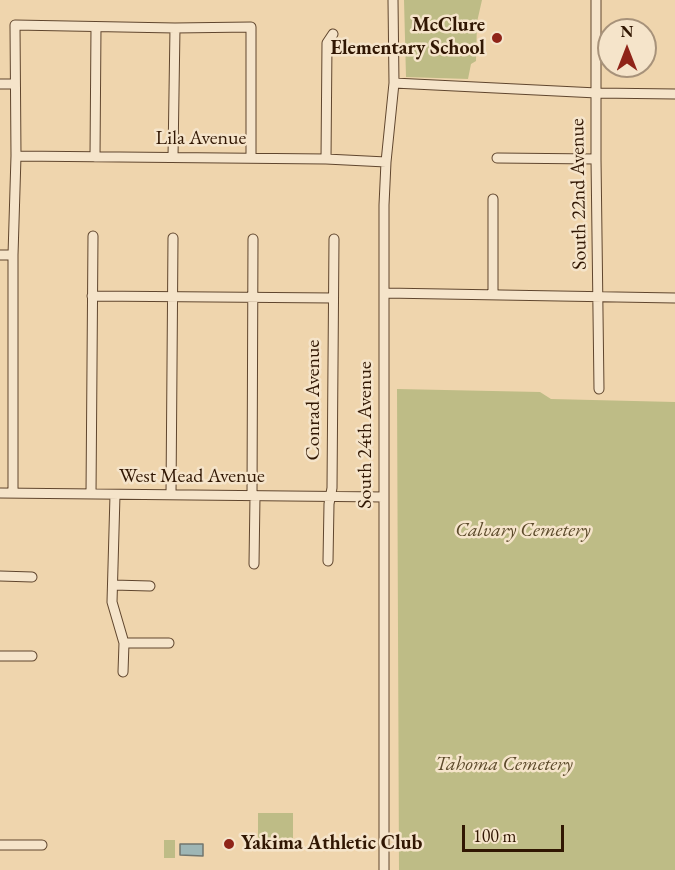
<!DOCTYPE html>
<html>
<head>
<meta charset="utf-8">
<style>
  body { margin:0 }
  #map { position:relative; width:675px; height:870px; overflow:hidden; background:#efd5ad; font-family:"EB Garamond",serif }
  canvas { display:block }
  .north { position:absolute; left:597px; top:18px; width:60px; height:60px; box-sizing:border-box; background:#f5e4ca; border:2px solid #a7927a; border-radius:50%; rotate:0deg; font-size:16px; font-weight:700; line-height:24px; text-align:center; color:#311703 }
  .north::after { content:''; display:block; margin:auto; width:21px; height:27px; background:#8f2418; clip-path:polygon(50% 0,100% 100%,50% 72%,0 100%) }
  .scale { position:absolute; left:462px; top:825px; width:102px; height:27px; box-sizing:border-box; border:3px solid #311703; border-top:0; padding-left:8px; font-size:18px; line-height:21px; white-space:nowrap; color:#311703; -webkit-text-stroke:4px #f5e4ca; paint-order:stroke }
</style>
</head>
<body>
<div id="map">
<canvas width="675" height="870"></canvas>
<div class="north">N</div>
<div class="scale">100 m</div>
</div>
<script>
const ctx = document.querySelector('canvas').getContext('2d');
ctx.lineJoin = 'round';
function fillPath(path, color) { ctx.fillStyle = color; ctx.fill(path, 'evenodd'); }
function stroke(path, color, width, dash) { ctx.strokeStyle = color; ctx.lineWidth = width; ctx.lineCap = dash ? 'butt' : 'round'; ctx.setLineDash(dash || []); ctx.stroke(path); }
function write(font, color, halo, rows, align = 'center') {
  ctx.font = font + ' "EB Garamond",serif'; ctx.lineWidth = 5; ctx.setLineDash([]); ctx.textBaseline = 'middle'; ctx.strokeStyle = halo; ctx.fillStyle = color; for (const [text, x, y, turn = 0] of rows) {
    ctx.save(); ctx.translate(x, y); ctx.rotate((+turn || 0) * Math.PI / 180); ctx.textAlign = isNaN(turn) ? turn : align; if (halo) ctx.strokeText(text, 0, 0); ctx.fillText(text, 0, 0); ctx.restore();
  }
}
fillPath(new Path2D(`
  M 404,0 L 482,0 L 477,22 L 476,61 L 471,64 L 468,79 L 406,77 Z
  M 397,389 L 540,392 L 551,399 L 675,402 L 675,870 L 399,870 Z
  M 258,813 L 293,813 L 293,849 L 258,849 Z
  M 164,840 L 175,840 L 175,858 L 164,858 Z`), '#bebc86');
const water = new Path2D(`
  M 180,844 L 203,844 L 203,856 L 180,855 Z`);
fillPath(water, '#9eb6b5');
stroke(water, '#72766e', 1.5);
const minor = new Path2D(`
  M 596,0 L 596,159 L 599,389
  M 394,83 L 597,93 L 675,94
  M 0,84 L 15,84
  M 16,156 L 326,159 L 386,162
  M 95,157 L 96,27
  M 173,157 L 175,28
  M 497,158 L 596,159
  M 326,159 L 327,43 L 333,34
  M 493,199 L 493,294
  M 0,255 L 13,255
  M 385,293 L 675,298
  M 92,296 L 333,298
  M 0,493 L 384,497
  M 13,493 L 13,255 L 16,156 L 15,25 L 175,28 L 251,27 L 251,158
  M 91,494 L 93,236
  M 171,494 L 173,238
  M 115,495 L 112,602 L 124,643 L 123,672
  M 252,496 L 253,239
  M 328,561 L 329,504 L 332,488 L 334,239
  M 254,564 L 255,496
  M 0,576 L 32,577
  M 113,585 L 150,586
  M 124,643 L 169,643
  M 0,656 L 32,656
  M 0,845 L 42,845
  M 384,870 L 384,205 L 386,162 L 394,83 L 393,0`);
stroke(minor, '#60462e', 11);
stroke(minor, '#f5e4ca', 9);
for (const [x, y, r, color] of [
  [497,38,6,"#8f2418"],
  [229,844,6,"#8f2418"]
]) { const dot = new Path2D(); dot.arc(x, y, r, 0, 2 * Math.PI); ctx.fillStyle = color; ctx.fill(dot); stroke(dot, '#f5e4ca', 2); }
write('bold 20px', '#311703', '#f5e4ca', [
  ["McClure",485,26],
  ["Elementary School",485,49],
  ["Yakima Athletic Club",241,844,"left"]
], 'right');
write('20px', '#311703', '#f5e4ca', [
  ["Lila Avenue",201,139],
  ["South 22nd Avenue",579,194,-91],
  ["Conrad Avenue",314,400,-90],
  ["South 24th Avenue",366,435,-90],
  ["West Mead Avenue",192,477]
]);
write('italic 20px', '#5b492a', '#f5e4ca', [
  ["Calvary Cemetery",523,531],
  ["Tahoma Cemetery",504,765]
]);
</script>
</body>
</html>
